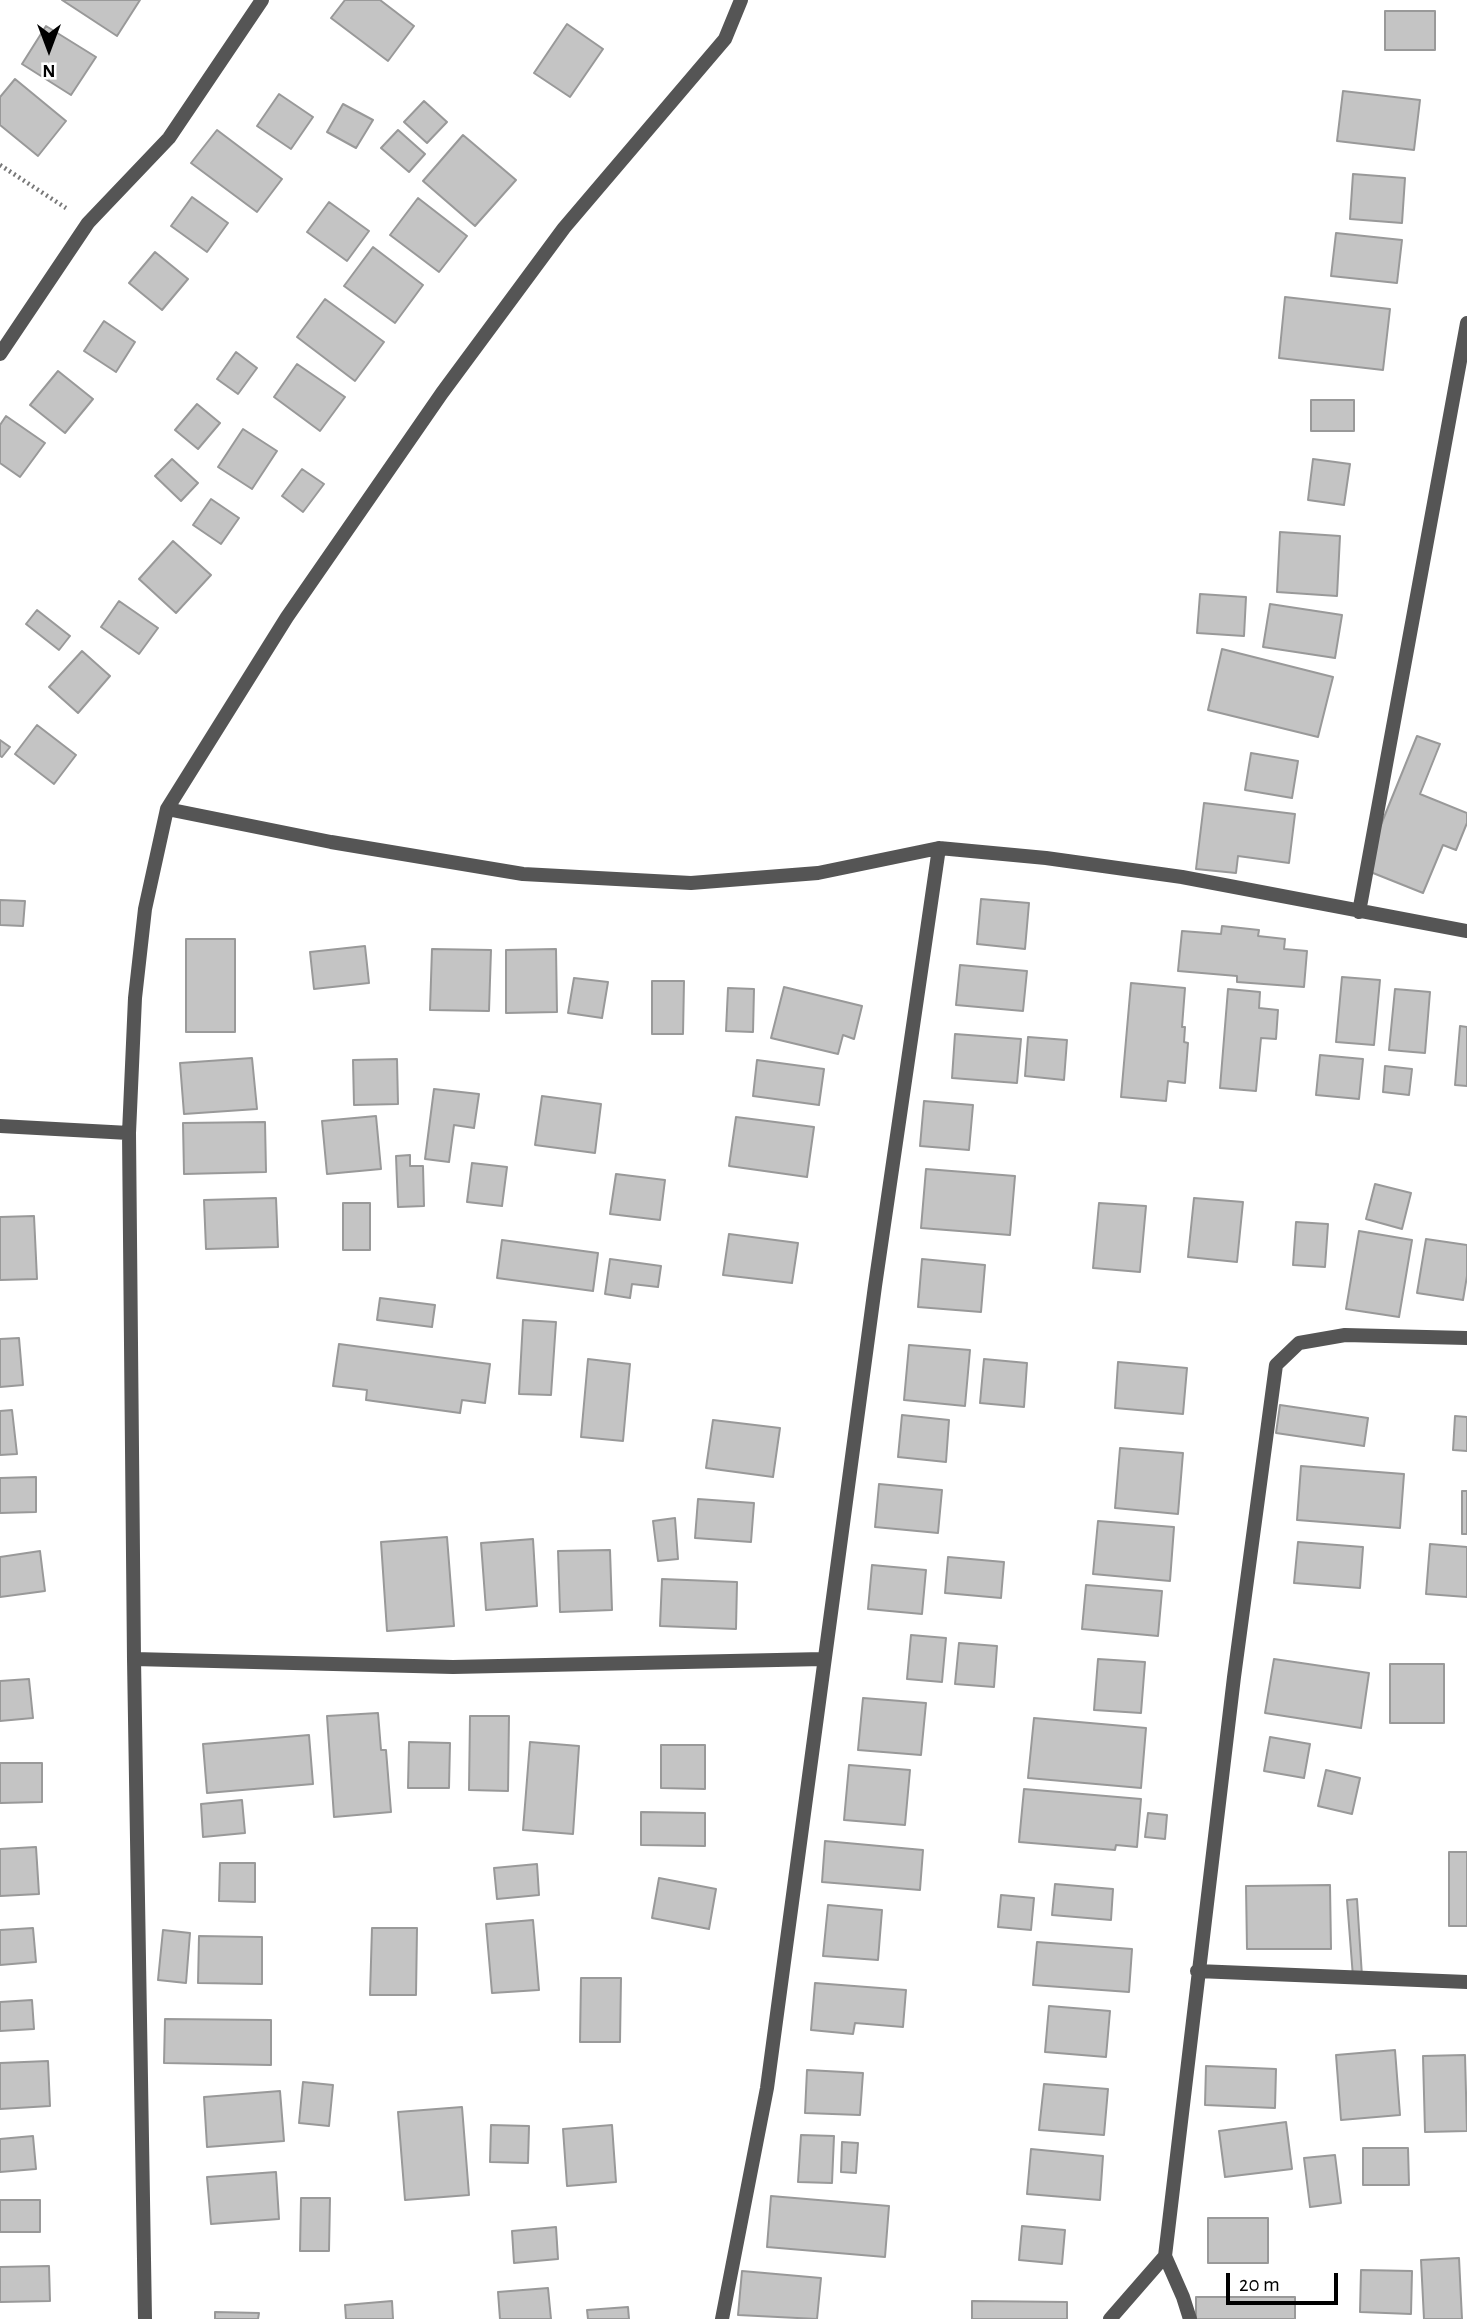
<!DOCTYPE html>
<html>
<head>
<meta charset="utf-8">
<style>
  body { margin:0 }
  #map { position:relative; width:1467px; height:2319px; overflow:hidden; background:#fff; font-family:"Alegreya Sans",sans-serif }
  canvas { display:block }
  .north { position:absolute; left:14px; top:14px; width:70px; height:70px; -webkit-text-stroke:5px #fff; paint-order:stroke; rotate:180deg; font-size:19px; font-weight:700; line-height:28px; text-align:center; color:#000 }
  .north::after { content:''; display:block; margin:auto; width:24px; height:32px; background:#000; clip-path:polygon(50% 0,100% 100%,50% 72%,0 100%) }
  .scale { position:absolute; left:1226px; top:2273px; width:112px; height:32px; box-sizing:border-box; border:4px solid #000; border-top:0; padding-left:9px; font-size:21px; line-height:24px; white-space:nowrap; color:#000; -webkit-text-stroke:5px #fff; paint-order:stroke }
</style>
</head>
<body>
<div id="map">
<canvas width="1467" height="2319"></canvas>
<div class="north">N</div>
<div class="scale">20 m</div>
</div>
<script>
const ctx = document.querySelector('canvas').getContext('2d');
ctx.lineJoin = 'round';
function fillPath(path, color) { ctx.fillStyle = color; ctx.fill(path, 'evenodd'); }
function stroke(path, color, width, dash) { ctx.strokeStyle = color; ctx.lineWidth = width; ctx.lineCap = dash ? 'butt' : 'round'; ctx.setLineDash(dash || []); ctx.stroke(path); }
const building = new Path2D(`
  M 62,0 L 140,0 L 117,36 Z
  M 345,0 L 380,0 L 414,26 L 388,61 L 331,18 Z
  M 1385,11 L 1435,11 L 1435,50 L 1385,50 Z
  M 567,24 L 603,49 L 570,97 L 534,73 Z
  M 46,26 L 96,57 L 71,95 L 22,64 Z
  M 15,79 L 66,121 L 38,156 L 0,125 L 0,97 Z
  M 1343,91 L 1420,100 L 1414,150 L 1337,141 Z
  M 279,94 L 313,117 L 291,149 L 257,126 Z
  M 424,101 L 447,122 L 427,143 L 404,122 Z
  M 343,104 L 373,120 L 356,148 L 327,132 Z
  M 217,130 L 282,179 L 257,212 L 191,163 Z
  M 398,130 L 425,154 L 409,172 L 381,148 Z
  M 463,135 L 516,180 L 475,226 L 423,181 Z
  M 1353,174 L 1405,178 L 1402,223 L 1350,219 Z
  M 192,197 L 228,223 L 207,252 L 171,226 Z
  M 418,198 L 467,236 L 439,272 L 390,235 Z
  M 329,202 L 369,231 L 347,261 L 307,232 Z
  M 1336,233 L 1402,240 L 1397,283 L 1331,276 Z
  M 373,247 L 423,285 L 395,323 L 344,286 Z
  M 155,252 L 188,279 L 162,310 L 129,283 Z
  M 1285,297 L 1390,309 L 1383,370 L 1279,358 Z
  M 325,299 L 384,342 L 355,381 L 297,337 Z
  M 104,321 L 135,342 L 116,372 L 84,351 Z
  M 236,352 L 257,368 L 238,394 L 217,379 Z
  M 297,364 L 345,397 L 320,431 L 274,397 Z
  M 58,371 L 93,399 L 65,433 L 30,405 Z
  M 1311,400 L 1354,400 L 1354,431 L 1311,431 Z
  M 197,404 L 220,423 L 198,449 L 175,430 Z
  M 6,416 L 45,443 L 20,477 L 0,463 L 0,425 Z
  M 243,429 L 277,451 L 252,489 L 218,467 Z
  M 172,459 L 198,483 L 181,501 L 155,476 Z
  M 1313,459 L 1350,464 L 1344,505 L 1308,500 Z
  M 302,469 L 324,484 L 303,512 L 282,496 Z
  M 211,499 L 239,518 L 221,544 L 193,525 Z
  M 1280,532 L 1340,536 L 1337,596 L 1277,592 Z
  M 173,541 L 211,575 L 176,613 L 139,579 Z
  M 1200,594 L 1246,597 L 1244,636 L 1197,633 Z
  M 119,601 L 158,628 L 139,654 L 101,627 Z
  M 1270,604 L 1342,615 L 1335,658 L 1263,647 Z
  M 37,610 L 70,636 L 59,650 L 26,624 Z
  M 1222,649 L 1333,677 L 1318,737 L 1208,710 Z
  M 82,651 L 110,676 L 78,713 L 49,687 Z
  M 37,725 L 76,755 L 54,784 L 15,754 Z
  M 1417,736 L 1440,744 L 1420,794 L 1467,813 L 1467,823 L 1456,850 L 1443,845 L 1423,893 L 1363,869 Z
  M 0,740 L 10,747 L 2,757 L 0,756 Z
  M 1251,753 L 1298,761 L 1292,798 L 1245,790 Z
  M 1204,803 L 1295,814 L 1289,863 L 1238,856 L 1236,873 L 1196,869 Z
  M 981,899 L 1029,903 L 1025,949 L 977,944 Z
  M 0,900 L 25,901 L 23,926 L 0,925 Z
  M 1222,926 L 1259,930 L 1258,936 L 1285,939 L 1284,949 L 1307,951 L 1304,987 L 1237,982 L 1237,976 L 1178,971 L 1182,931 L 1221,934 Z
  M 186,939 L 235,939 L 235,1032 L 186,1032 Z
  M 365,946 L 369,983 L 314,989 L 310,952 Z
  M 432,949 L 491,950 L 489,1011 L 430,1010 Z
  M 556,949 L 557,1012 L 506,1013 L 506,950 Z
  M 960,965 L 1027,971 L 1023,1011 L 956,1005 Z
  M 1342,977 L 1380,980 L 1374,1045 L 1336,1042 Z
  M 574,978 L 608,982 L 602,1018 L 568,1013 Z
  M 652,981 L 684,981 L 683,1034 L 652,1034 Z
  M 1131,983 L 1185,988 L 1182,1027 L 1185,1027 L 1184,1042 L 1188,1043 L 1185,1083 L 1168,1081 L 1166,1101 L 1121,1097 Z
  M 784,987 L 862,1006 L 854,1039 L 843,1035 L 838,1054 L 771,1038 Z
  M 728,988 L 754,989 L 753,1032 L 726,1031 Z
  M 1228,989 L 1260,992 L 1259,1008 L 1278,1010 L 1276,1039 L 1261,1038 L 1256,1091 L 1220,1088 Z
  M 1395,989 L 1430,992 L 1425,1053 L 1389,1050 Z
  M 1460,1026 L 1467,1027 L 1467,1086 L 1455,1085 Z
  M 955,1034 L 1021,1039 L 1017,1083 L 952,1078 Z
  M 1028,1037 L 1067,1040 L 1064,1080 L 1025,1076 Z
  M 1320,1055 L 1363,1059 L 1359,1099 L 1316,1095 Z
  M 252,1058 L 257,1109 L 184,1114 L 180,1063 Z
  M 397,1059 L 398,1104 L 354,1105 L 353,1060 Z
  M 757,1060 L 824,1069 L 819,1105 L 753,1096 Z
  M 1385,1066 L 1412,1069 L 1409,1095 L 1383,1092 Z
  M 434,1089 L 479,1094 L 474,1128 L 454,1125 L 449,1162 L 425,1159 Z
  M 542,1096 L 601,1104 L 595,1153 L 535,1145 Z
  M 924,1101 L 973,1105 L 969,1150 L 920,1146 Z
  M 376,1116 L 381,1169 L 327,1174 L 322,1121 Z
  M 736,1117 L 814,1127 L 807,1177 L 729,1166 Z
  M 265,1122 L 266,1172 L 184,1174 L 183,1123 Z
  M 410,1155 L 410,1166 L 423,1166 L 424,1206 L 398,1207 L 396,1156 Z
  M 472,1163 L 507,1167 L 502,1206 L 467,1202 Z
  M 926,1169 L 1015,1176 L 1010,1235 L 921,1228 Z
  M 616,1174 L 665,1180 L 660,1220 L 610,1214 Z
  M 1375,1184 L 1411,1193 L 1402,1229 L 1366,1219 Z
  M 276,1198 L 278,1247 L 206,1249 L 204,1200 Z
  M 1194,1198 L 1243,1202 L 1237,1262 L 1188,1257 Z
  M 343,1203 L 370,1203 L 370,1250 L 343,1250 Z
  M 1099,1203 L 1146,1206 L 1140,1272 L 1093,1268 Z
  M 34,1216 L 37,1279 L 0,1280 L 0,1217 Z
  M 1296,1222 L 1328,1224 L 1325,1267 L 1293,1265 Z
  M 1359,1231 L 1412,1240 L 1399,1317 L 1346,1309 Z
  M 729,1234 L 798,1243 L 792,1283 L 723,1275 Z
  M 1426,1239 L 1467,1245 L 1467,1276 L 1463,1300 L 1417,1293 Z
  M 502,1240 L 598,1253 L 593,1291 L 497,1278 Z
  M 610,1259 L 661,1266 L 658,1287 L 632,1284 L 630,1298 L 605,1294 Z
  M 922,1259 L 985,1265 L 981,1312 L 918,1307 Z
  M 380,1298 L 435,1305 L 432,1327 L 377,1320 Z
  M 523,1320 L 556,1322 L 551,1395 L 519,1394 Z
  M 19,1338 L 23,1385 L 0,1387 L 0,1339 Z
  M 339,1344 L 490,1364 L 485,1403 L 462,1400 L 460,1413 L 366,1400 L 367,1390 L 333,1386 Z
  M 909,1345 L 970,1350 L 965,1406 L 904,1400 Z
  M 588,1359 L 630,1364 L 623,1441 L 581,1437 Z
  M 984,1359 L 1027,1363 L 1024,1407 L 980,1403 Z
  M 1118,1362 L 1187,1368 L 1183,1414 L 1115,1408 Z
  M 1280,1405 L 1368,1418 L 1364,1446 L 1276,1433 Z
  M 12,1410 L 17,1454 L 0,1455 L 0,1411 Z
  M 902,1415 L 949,1420 L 946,1462 L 898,1457 Z
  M 1455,1416 L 1467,1417 L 1467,1451 L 1453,1450 Z
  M 713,1420 L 780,1428 L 773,1477 L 706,1468 Z
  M 1120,1448 L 1183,1453 L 1178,1514 L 1115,1508 Z
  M 1301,1466 L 1404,1474 L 1400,1528 L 1297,1520 Z
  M 36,1477 L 36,1512 L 0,1513 L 0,1478 Z
  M 879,1484 L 942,1490 L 938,1533 L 875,1527 Z
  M 1462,1491 L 1467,1491 L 1467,1534 L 1462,1534 Z
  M 698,1499 L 754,1503 L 751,1542 L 695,1538 Z
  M 675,1518 L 678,1559 L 658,1561 L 653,1521 Z
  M 1098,1521 L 1174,1527 L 1170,1581 L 1093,1574 Z
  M 447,1537 L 454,1626 L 387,1631 L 381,1542 Z
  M 533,1539 L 537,1606 L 486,1610 L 481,1543 Z
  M 1298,1542 L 1363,1547 L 1360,1588 L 1294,1583 Z
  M 1430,1544 L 1467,1547 L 1467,1597 L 1426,1594 Z
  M 610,1550 L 612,1610 L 560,1612 L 558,1551 Z
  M 40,1551 L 45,1591 L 0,1597 L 0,1557 Z
  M 948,1557 L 1004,1562 L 1001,1598 L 945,1593 Z
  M 872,1565 L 926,1570 L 922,1614 L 868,1609 Z
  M 662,1579 L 737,1582 L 736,1629 L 660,1626 Z
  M 1086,1585 L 1162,1591 L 1158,1636 L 1082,1629 Z
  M 911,1635 L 946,1638 L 942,1682 L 907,1679 Z
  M 959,1643 L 997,1646 L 994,1687 L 955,1684 Z
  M 1098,1659 L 1145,1662 L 1141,1713 L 1094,1710 Z
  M 1274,1659 L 1369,1673 L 1361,1728 L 1265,1713 Z
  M 1390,1664 L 1444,1664 L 1444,1723 L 1390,1723 Z
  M 29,1679 L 33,1718 L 0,1721 L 0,1681 Z
  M 863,1698 L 926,1703 L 921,1755 L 858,1750 Z
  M 378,1713 L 381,1750 L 386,1750 L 391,1812 L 334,1817 L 327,1716 Z
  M 470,1716 L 509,1716 L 508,1791 L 469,1790 Z
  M 1034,1718 L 1146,1728 L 1141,1788 L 1028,1778 Z
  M 309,1735 L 313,1784 L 207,1793 L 203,1744 Z
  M 1270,1737 L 1310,1744 L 1304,1778 L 1264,1771 Z
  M 409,1742 L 450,1743 L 449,1788 L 408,1788 Z
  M 530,1742 L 579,1746 L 573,1834 L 523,1830 Z
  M 661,1745 L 705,1745 L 705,1789 L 661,1788 Z
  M 0,1763 L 42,1763 L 42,1802 L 0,1803 Z
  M 849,1765 L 910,1770 L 905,1825 L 844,1820 Z
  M 1326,1770 L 1360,1778 L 1352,1814 L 1318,1806 Z
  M 1024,1789 L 1141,1799 L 1137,1847 L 1116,1845 L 1115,1850 L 1019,1842 Z
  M 242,1800 L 245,1833 L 203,1837 L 201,1804 Z
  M 641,1812 L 705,1813 L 705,1846 L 641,1845 Z
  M 1148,1813 L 1167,1815 L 1165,1839 L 1145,1837 Z
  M 825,1841 L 923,1850 L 920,1890 L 822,1882 Z
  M 36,1847 L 39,1894 L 0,1896 L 0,1849 Z
  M 1449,1852 L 1467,1852 L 1467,1926 L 1449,1926 Z
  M 220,1863 L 255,1863 L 255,1902 L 219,1901 Z
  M 537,1864 L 539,1895 L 497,1899 L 494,1868 Z
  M 659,1878 L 716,1889 L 709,1929 L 652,1918 Z
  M 1055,1884 L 1113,1889 L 1111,1920 L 1052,1915 Z
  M 1330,1885 L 1331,1949 L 1247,1949 L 1246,1886 Z
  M 1001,1895 L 1034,1898 L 1031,1930 L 998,1927 Z
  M 1357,1899 L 1362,1976 L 1353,1977 L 1347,1900 Z
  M 828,1905 L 882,1910 L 878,1960 L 823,1956 Z
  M 533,1920 L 539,1990 L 492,1993 L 486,1924 Z
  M 33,1928 L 36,1962 L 0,1965 L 0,1930 Z
  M 372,1928 L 417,1928 L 416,1995 L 370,1995 Z
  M 163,1930 L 190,1933 L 186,1983 L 158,1980 Z
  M 199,1936 L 262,1937 L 262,1984 L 198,1983 Z
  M 1037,1942 L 1132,1949 L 1129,1992 L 1033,1985 Z
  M 581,1978 L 621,1978 L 620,2042 L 580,2042 Z
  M 815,1983 L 906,1990 L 903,2027 L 855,2023 L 853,2034 L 811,2030 Z
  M 32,2000 L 34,2029 L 0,2031 L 0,2002 Z
  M 1049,2006 L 1110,2011 L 1106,2057 L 1045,2052 Z
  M 165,2019 L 271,2020 L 271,2065 L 164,2063 Z
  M 1395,2050 L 1400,2115 L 1341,2120 L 1336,2055 Z
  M 1465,2055 L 1467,2131 L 1425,2132 L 1423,2056 Z
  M 48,2061 L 50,2106 L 0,2109 L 0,2063 Z
  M 1206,2066 L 1276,2069 L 1275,2108 L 1205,2105 Z
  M 807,2070 L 863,2073 L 860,2115 L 805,2113 Z
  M 303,2082 L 333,2085 L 329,2126 L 299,2123 Z
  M 1044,2084 L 1108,2089 L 1104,2135 L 1039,2130 Z
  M 280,2091 L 284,2141 L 207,2147 L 204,2097 Z
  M 462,2107 L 469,2195 L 405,2200 L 398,2112 Z
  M 1286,2122 L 1292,2169 L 1225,2177 L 1219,2131 Z
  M 491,2125 L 529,2126 L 528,2163 L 490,2162 Z
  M 612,2125 L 616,2182 L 567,2186 L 563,2129 Z
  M 801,2135 L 834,2136 L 832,2183 L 798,2182 Z
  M 33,2136 L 36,2169 L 0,2172 L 0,2139 Z
  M 842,2142 L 858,2143 L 856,2173 L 841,2172 Z
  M 1363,2148 L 1408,2148 L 1409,2185 L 1363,2185 Z
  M 1031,2149 L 1103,2156 L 1100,2200 L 1027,2194 Z
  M 1335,2155 L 1341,2203 L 1310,2207 L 1304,2158 Z
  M 276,2172 L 279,2219 L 211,2224 L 207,2177 Z
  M 771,2196 L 889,2206 L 885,2257 L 767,2247 Z
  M 301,2198 L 330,2198 L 329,2251 L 300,2251 Z
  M 0,2200 L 40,2200 L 40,2232 L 0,2232 Z
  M 1208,2218 L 1268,2218 L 1268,2263 L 1208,2263 Z
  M 1022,2226 L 1065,2230 L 1062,2264 L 1019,2260 Z
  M 556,2227 L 558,2259 L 514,2263 L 512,2231 Z
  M 1459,2258 L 1462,2319 L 1424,2319 L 1421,2260 Z
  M 49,2266 L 50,2301 L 0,2302 L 0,2267 Z
  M 1361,2270 L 1412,2271 L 1411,2314 L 1360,2312 Z
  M 742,2271 L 821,2278 L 817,2319 L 738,2315 Z
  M 548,2288 L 551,2319 L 500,2319 L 498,2292 Z
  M 1196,2297 L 1295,2297 L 1295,2319 L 1196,2319 Z
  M 392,2301 L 393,2319 L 346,2319 L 345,2305 Z
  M 972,2301 L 1067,2302 L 1067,2319 L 972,2319 Z
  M 628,2307 L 629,2319 L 588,2319 L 587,2310 Z
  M 215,2312 L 259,2313 L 258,2319 L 215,2319 Z`);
fillPath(building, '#c4c4c4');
stroke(building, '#999', 2);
stroke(new Path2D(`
  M 0,165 L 66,208`), '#777', 4.5, [2, 3.5]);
stroke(new Path2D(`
  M 0,354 L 88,223 L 169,138 L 262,0
  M 167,809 L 331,842 L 523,874 L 691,883 L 818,873 L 939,848 L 1046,858 L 1182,877 L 1467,931
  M 1359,912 L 1467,323
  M 0,1126 L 129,1133
  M 134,1659 L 453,1667 L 823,1659
  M 1197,1971 L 1467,1982
  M 1165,2256 L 1183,2297 L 1190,2319
  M 145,2319 L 134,1659 L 129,1133 L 135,998 L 145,909 L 167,809 L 287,617 L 442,393 L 564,228 L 725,39 L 741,0
  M 722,2319 L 767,2088 L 875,1286 L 939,848
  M 1110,2319 L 1165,2256 L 1234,1677 L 1276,1365 L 1299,1343 L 1345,1335 L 1467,1338`), '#555', 14);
</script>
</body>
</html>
